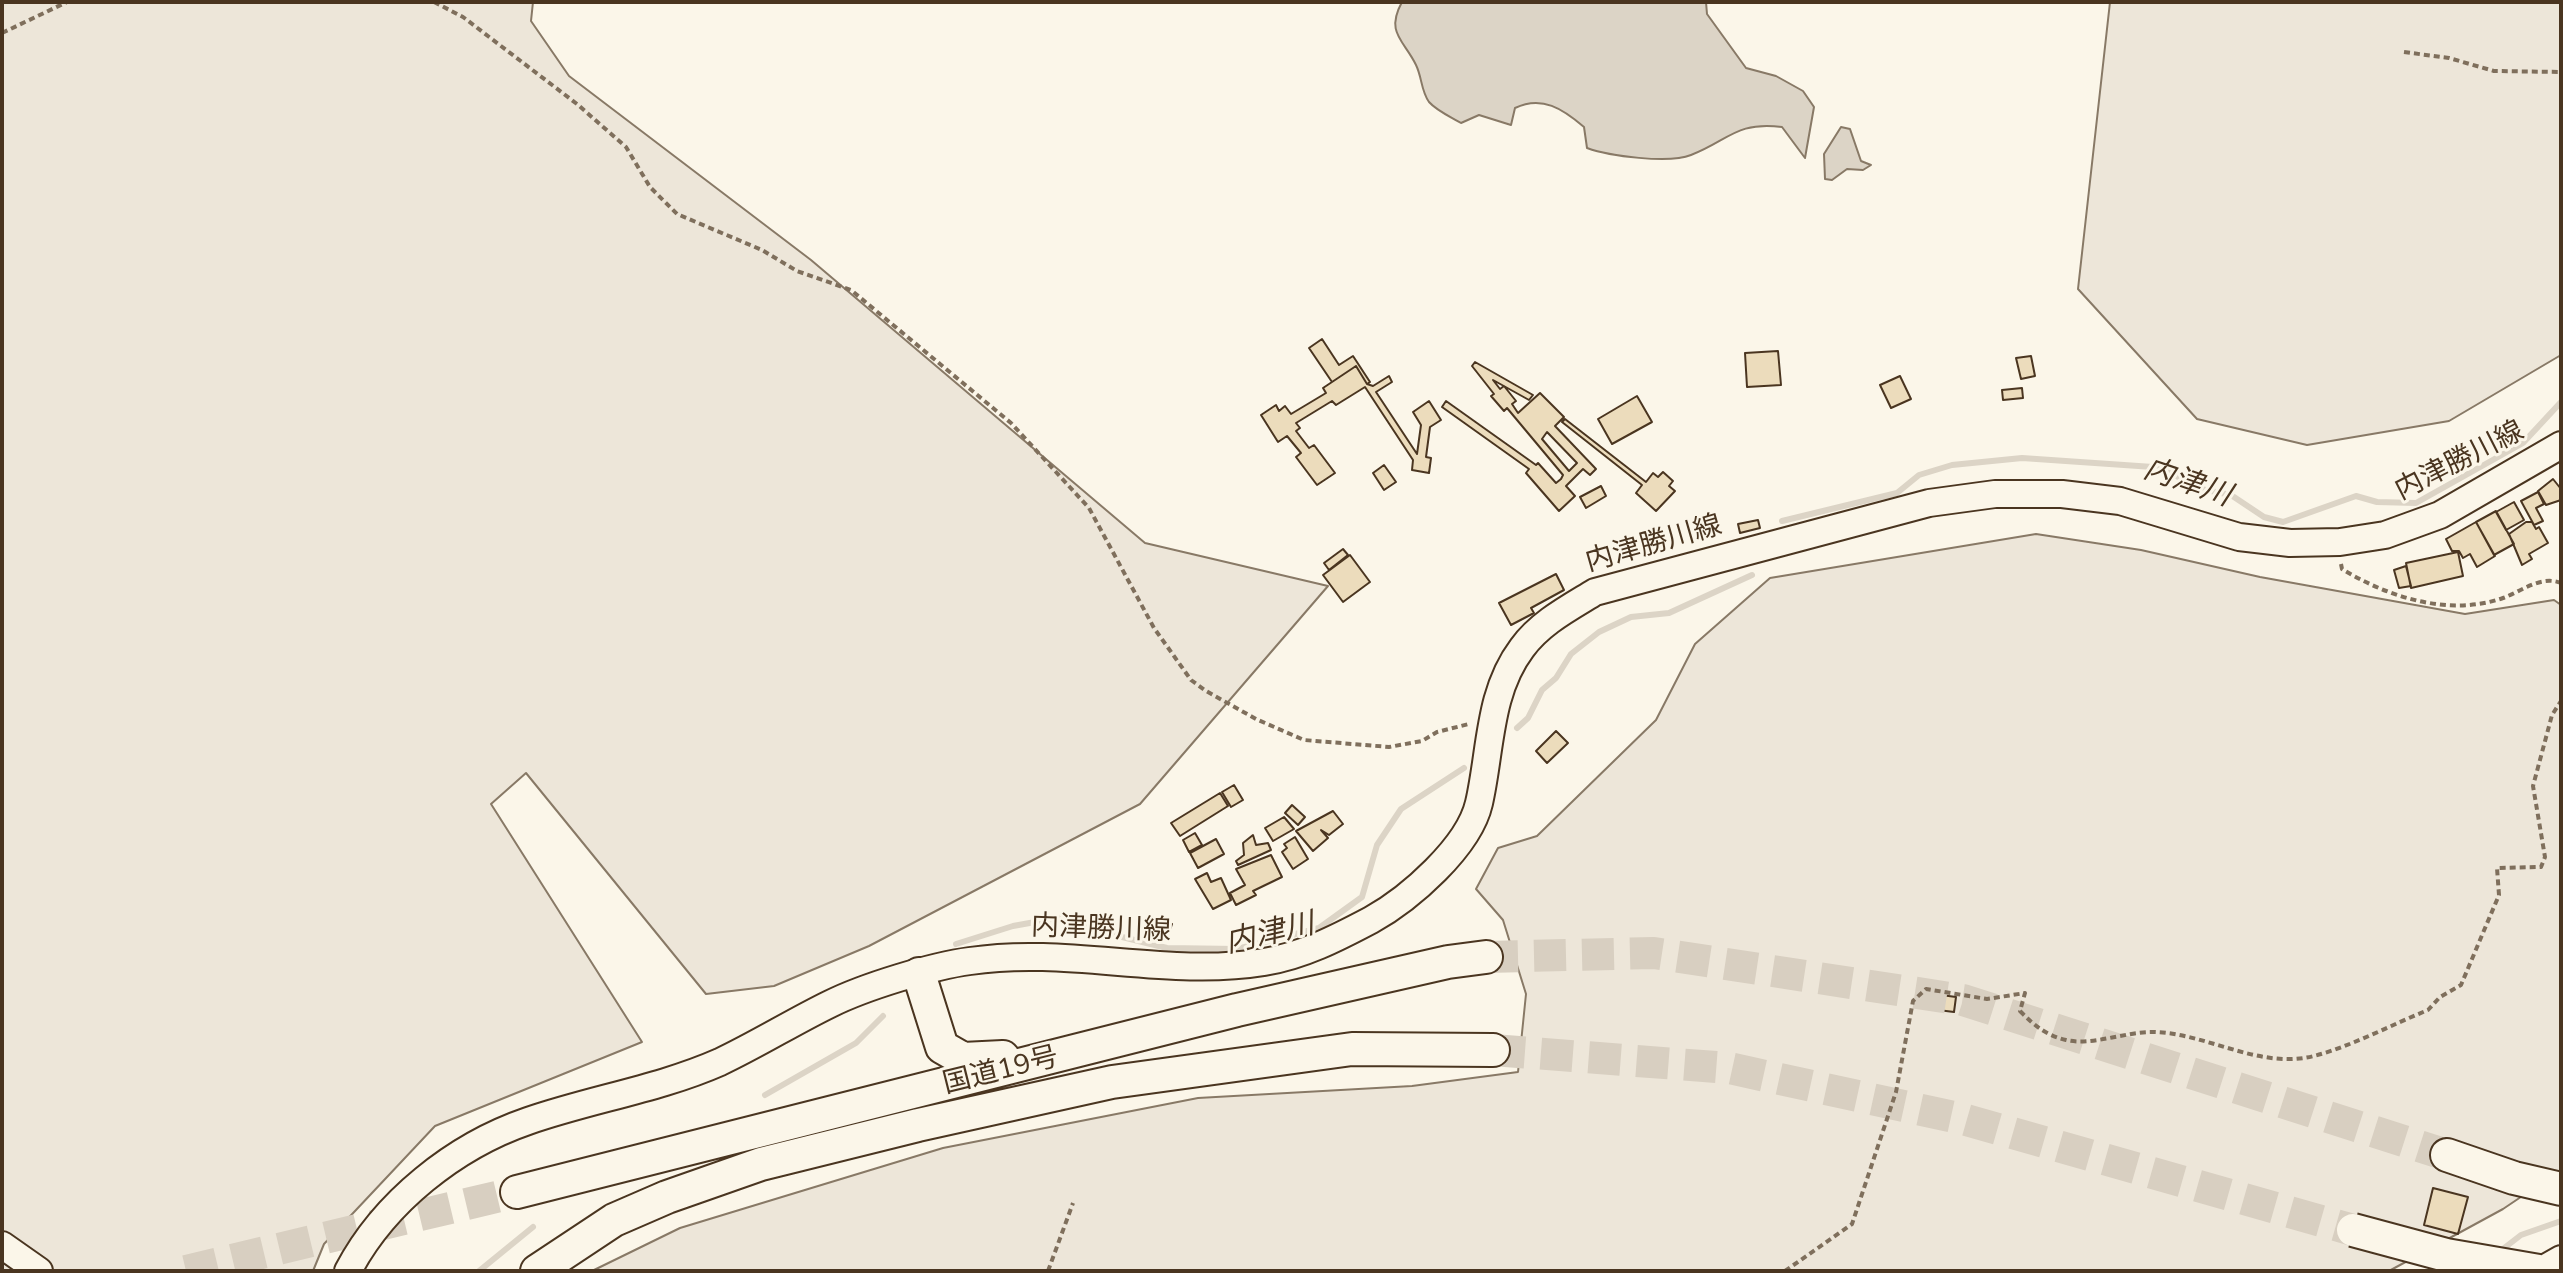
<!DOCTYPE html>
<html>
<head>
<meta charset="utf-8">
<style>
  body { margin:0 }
  #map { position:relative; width:2563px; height:1273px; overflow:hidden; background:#fbf6e9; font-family:"Nunito Sans",sans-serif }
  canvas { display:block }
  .frame { position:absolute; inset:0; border:4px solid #4a3520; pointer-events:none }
</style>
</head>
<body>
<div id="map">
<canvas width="2563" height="1273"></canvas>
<div class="frame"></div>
</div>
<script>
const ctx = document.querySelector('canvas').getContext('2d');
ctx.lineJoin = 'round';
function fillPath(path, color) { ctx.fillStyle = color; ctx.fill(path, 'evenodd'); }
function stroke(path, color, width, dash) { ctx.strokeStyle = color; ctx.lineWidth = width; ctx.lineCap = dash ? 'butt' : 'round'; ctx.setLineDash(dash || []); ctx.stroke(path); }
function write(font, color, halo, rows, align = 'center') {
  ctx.font = font + ' "Nunito Sans","Noto Sans JP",sans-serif'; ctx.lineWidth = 6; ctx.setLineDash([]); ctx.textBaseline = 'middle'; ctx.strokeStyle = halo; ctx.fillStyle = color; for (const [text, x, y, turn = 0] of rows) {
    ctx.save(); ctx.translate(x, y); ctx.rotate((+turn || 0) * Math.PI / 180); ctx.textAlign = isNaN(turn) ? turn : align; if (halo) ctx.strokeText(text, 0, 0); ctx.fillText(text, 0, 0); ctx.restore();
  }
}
const green = new Path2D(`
  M 2,2 L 533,2 L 531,21 L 569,76 L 811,260 L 1145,543 L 1328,586 L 1140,804 L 869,946 L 774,986 L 706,994 L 526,773 L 491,804 L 642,1042 L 435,1126 L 324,1244 L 313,1271 L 2,1271 Z
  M 2110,2 L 2561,2 L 2561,355 L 2449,421 L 2307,445 L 2197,419 L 2078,289 Z
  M 2036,534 L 2141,550 L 2260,577 L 2465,614 L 2554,600 L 2561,605 L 2561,1170 L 2503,1209 L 2389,1271 L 592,1271 L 680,1228 L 943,1148 L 1198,1098 L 1412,1086 L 1518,1072 L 1526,994 L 1503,920 L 1476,889 L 1498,848 L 1537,836 L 1656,720 L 1695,644 L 1770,578 Z`);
fillPath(green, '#ede6d9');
stroke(green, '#887966', 2);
const water = new Path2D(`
  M 1402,2 L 1706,2 L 1707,14 L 1746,68 L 1776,76 L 1803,91 L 1814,107 L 1805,158 L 1782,127 C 1736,121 1728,141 1691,155 C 1669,164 1609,156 1587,148 L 1584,127 C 1563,109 1542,95 1515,108 L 1511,125 L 1479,115 L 1461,123 C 1451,117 1437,111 1429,102 C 1421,91 1422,77 1416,65 C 1404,40 1385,33 1402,2 Z
  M 1841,127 L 1850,129 L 1861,161 L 1871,165 L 1863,170 L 1847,169 L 1832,180 L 1825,179 L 1824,154 Z`);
fillPath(water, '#dcd4c6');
stroke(water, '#887966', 2);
stroke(new Path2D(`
  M 1782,521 L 1897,493 L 1919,475 L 1952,465 L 2022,458 L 2153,467 L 2170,472 L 2196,488 L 2231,495 L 2264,517 L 2283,522 L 2356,496 L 2377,502 L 2416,503 L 2523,443 L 2561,402
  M 1517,728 L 1528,718 L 1542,690 L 1556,678 L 1571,654 L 1599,632 L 1631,617 L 1669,613 L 1752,575
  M 956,944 L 1013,926 L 1063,917 L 1114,935 L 1167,948 L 1237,949 L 1319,928 L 1362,897 L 1377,845 L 1401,809 L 1464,768
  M 765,1095 L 856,1043 L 883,1016
  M 2499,1252 L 2521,1235 L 2561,1221
  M 479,1271 L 533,1227`), '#dcd4c6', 6);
const building = new Path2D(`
  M 1322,339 L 1339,365 L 1353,356 L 1370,382 L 1367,384 L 1356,366 L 1332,382 L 1309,348 Z
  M 1778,351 L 1781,385 L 1747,387 L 1745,353 Z
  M 2031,356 L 2035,376 L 2021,379 L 2016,358 Z
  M 1475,362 L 1533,395 L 1529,400 L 1493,380 L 1500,389 L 1504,386 L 1516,401 L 1512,404 L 1518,413 L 1540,393 L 1564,417 L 1555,426 L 1596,469 L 1590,475 L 1583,469 L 1566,486 L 1575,496 L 1559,511 L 1526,473 L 1529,469 L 1442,407 L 1446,401 L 1536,465 L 1538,463 L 1556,483 L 1561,479 L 1563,475 L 1507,408 L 1504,411 L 1491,396 L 1494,394 L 1472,366 ZM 1547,432 L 1577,463 L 1569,471 L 1542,439 Z
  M 1356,366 L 1367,384 L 1373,386 L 1389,376 L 1392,382 L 1376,392 L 1417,454 L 1421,425 L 1413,412 L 1429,401 L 1441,420 L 1430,427 L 1426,457 L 1431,458 L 1429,473 L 1412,470 L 1413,460 L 1365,387 L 1336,405 L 1332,401 L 1296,423 L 1300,428 L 1296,431 L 1309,448 L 1314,445 L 1335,473 L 1317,485 L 1296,457 L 1301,453 L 1287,436 L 1278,442 L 1261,415 L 1276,405 L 1279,411 L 1285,406 L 1291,414 L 1326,393 L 1323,388 Z
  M 1900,376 L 1911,399 L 1891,408 L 1880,385 Z
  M 2022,388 L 2023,398 L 2003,400 L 2002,390 Z
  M 1637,396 L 1652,422 L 1612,444 L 1598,419 Z
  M 1565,419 L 1646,482 L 1653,473 L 1658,477 L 1663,472 L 1673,481 L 1669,486 L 1675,491 L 1656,511 L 1636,493 L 1642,485 L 1562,422 Z
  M 1384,465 L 1396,482 L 1384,490 L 1373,473 Z
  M 2553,479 L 2561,489 L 2561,500 L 2546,505 L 2538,491 Z
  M 1601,486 L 1606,496 L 1586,508 L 1580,497 Z
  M 2538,492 L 2544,504 L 2536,508 L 2543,521 L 2534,525 L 2521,501 Z
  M 2514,502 L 2524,520 L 2506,530 L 2496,512 Z
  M 2496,511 L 2514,544 L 2494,555 L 2476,522 Z
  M 1758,520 L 1760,528 L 1740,533 L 1738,524 Z
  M 2476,522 L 2495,556 L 2477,567 L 2470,554 L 2463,558 L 2459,551 L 2452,551 L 2446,539 Z
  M 2526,522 L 2532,522 L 2536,529 L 2539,527 L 2548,543 L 2529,554 L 2532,559 L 2522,565 L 2509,534 Z
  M 1343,549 L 1348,555 L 1329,570 L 1324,563 Z
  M 2458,552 L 2463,576 L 2411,588 L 2406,563 Z
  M 1350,555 L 1370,582 L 1343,602 L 1323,575 Z
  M 2406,566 L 2411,586 L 2399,588 L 2394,570 Z
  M 1556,574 L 1564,590 L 1531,608 L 1534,613 L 1511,625 L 1499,603 Z
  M 1556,731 L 1568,743 L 1547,763 L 1536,751 Z
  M 1234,785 L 1243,800 L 1231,807 L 1222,792 Z
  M 1220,793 L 1228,806 L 1180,836 L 1171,823 Z
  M 1292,805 L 1305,817 L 1298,825 L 1285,813 Z
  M 1333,811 L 1343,824 L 1329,835 L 1321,830 L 1328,838 L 1313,851 L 1296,831 Z
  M 1284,817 L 1294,829 L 1273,841 L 1265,828 Z
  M 1195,833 L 1202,845 L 1189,852 L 1183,840 Z
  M 1253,835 L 1256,845 L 1268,843 L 1271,850 L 1238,865 L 1236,861 L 1244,855 L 1243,843 Z
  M 1295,837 L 1308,859 L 1293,869 L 1282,852 L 1287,848 L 1284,844 Z
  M 1216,839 L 1224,854 L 1198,868 L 1190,853 Z
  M 1271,855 L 1282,877 L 1253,891 L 1256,895 L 1236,905 L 1230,893 L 1245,885 L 1236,869 Z
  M 1207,873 L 1211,882 L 1221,878 L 1231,900 L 1213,909 L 1195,879 Z
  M 1157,919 L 1172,924 L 1167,939 L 1153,935 Z
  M 1941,995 L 1956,997 L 1954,1012 L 1938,1010 Z
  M 2433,1188 L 2468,1197 L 2458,1234 L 2424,1225 Z`);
fillPath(building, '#ecdcbc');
stroke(building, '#4a3520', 2);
stroke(new Path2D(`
  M 1486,957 L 1654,953 L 1963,1000 L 2447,1155
  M 1493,1050 L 1729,1068 L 1963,1119 L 2353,1230
  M 186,1271 L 517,1192`), '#d8cfc1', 32, [32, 16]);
const tertiary = new Path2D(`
  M 2538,1271 L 2561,1258`);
const secondary = new Path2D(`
  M 2,1245 L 39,1271
  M 348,1271 C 384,1202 455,1146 528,1121 C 591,1099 659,1089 720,1062 C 758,1044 793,1022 830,1004 C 864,987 932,966 970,961 C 1068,946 1167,978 1264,962 C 1302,956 1337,938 1371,920 C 1409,899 1469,847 1479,803 C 1491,751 1488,693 1522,648 C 1540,623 1569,608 1595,592 L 1929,503 L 1995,494 L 2062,494 L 2120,501 L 2239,537 L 2290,543 L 2340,542 L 2385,535 L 2440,515 L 2561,445`);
const trunk = new Path2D(`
  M 919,974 L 942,1047 L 963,1059 L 1003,1057
  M 2447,1155 L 2514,1178 L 2561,1189
  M 517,1192 L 1237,1010 L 1448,962 L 1486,957
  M 537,1271 L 614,1220 L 667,1197 L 761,1164 L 918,1125 L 1112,1082 L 1352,1049 L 1493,1050`);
stroke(tertiary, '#4a3520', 28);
stroke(secondary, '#4a3520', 30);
stroke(trunk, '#4a3520', 36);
stroke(new Path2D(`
  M 434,2 L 463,17 L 577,104 L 626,147 L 650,187 L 677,214 L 762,250 L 797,271 L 851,290 L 1011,423 L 1089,508 L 1154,628 L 1191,680 L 1206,691 L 1256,719 L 1304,740 L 1389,747 L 1422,741 L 1437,732 L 1469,724
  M 2,33 L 67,2
  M 2404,52 L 2449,58 L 2494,71 L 2561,72
  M 2341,564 L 2342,569 C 2388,597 2449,617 2503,598 C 2522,591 2541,575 2561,583
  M 1048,1271 L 1073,1203
  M 1785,1271 L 1852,1224 L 1896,1092 L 1913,1001 L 1926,989 L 1987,999 L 2025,993 L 2020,1011 C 2034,1025 2045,1035 2066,1040 C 2091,1046 2125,1032 2151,1032 C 2206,1032 2258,1070 2314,1056 C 2352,1046 2391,1025 2428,1010 L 2440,997 L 2461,985 L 2499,895 L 2497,868 L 2541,867 L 2545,857 L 2533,786 L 2552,715 L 2561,701`), '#7f6f5c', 4, [6, 4]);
stroke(tertiary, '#fbf6e9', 24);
stroke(secondary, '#fbf6e9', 26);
stroke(trunk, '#fbf6e9', 32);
const trunkBridge = new Path2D(`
  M 2353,1230 L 2446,1255 L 2539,1271`);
stroke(trunkBridge, '#4a3520', 36, []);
stroke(trunkBridge, '#fbf6e9', 32);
write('28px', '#4a3520', '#fbf6e9', [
  ["内津勝川線",2460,462,-27],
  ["内津勝川線",1654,545,-16],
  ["内津勝川線",1101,930,2],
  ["国道19号",1001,1072,-14]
]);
write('italic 30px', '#4a3520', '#fbf6e9', [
  ["内津川",2187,484,19],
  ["内津川",1270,935,-13]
]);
</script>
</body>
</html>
